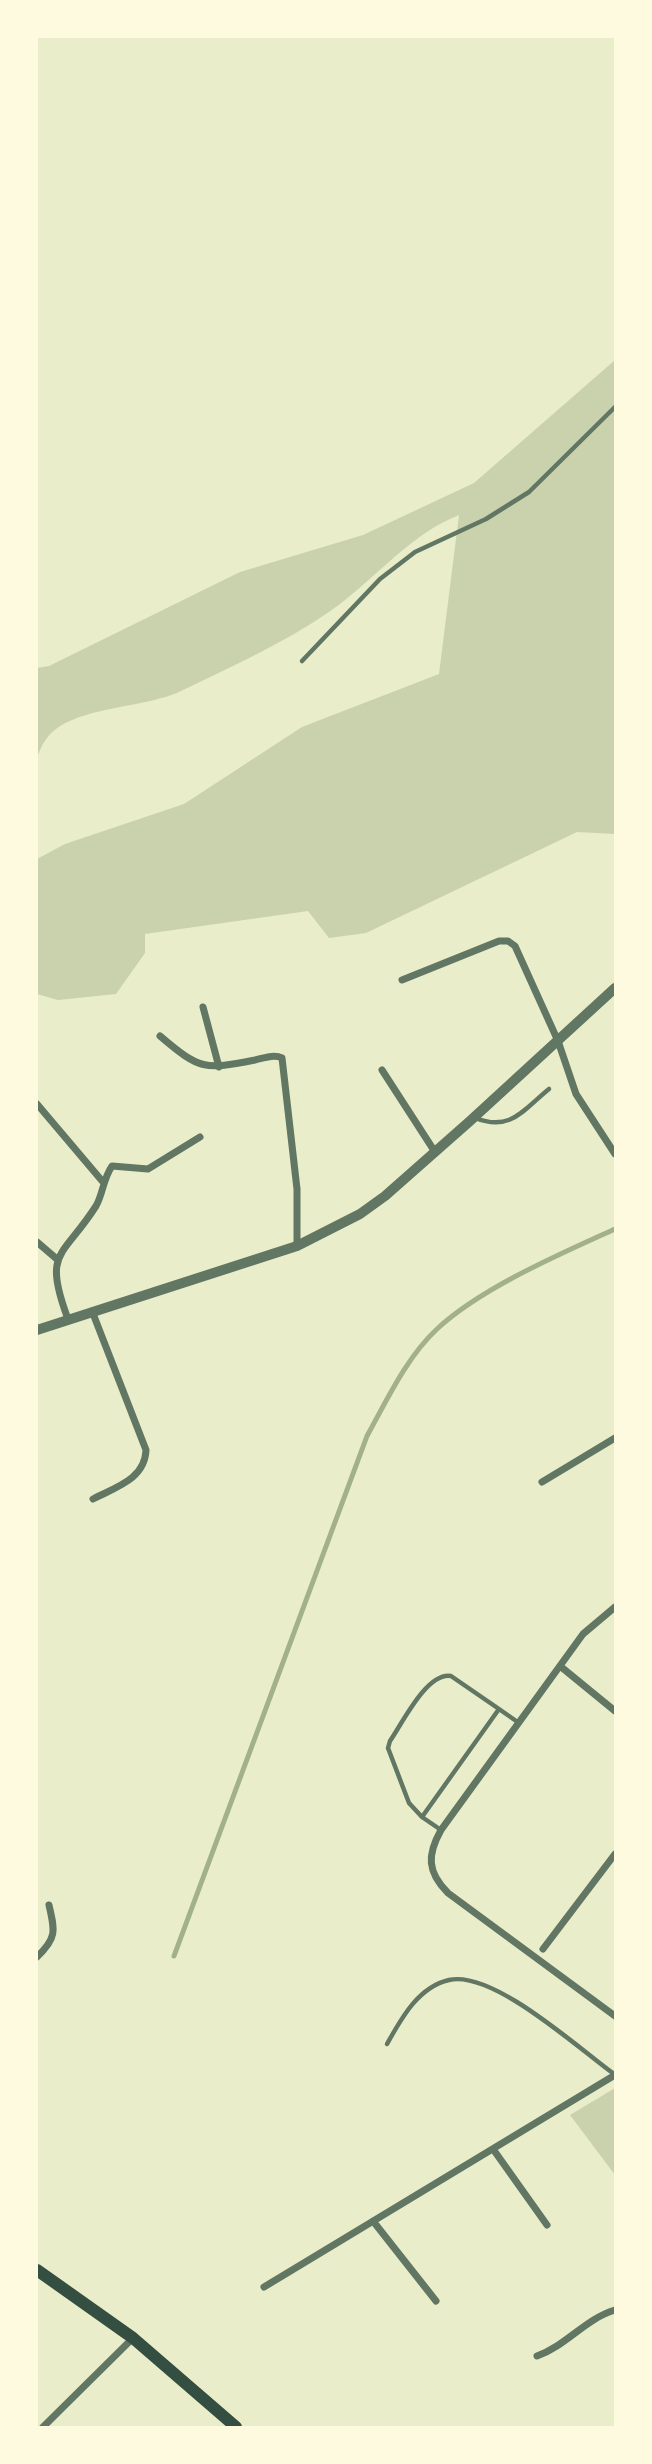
<!DOCTYPE html>
<html>
<head>
<meta charset="utf-8">
<style>
  body { margin:0 }
  #map { position:relative; width:652px; height:2464px; overflow:hidden; background:#e9edc9; font-family:Spectral,serif }
  canvas { display:block }
  .frame { position:absolute; inset:0; border:38px solid #fefae0; pointer-events:none }
</style>
</head>
<body>
<div id="map">
<canvas width="652" height="2464"></canvas>
<div class="frame"></div>
</div>
<script>
const ctx = document.querySelector('canvas').getContext('2d');
ctx.lineJoin = 'round';
function fillPath(path, color) { ctx.fillStyle = color; ctx.fill(path, 'evenodd'); }
function stroke(path, color, width, dash) { ctx.strokeStyle = color; ctx.lineWidth = width; ctx.lineCap = dash ? 'butt' : 'round'; ctx.setLineDash(dash || []); ctx.stroke(path); }
fillPath(new Path2D(`
  M 615,360 L 615,834 L 577,832 L 366,933 L 329,938 L 308,911 L 145,934 L 145,953 L 116,994 L 58,1000 L 37,994 L 37,859 L 65,844 L 184,804 L 302,727 L 439,674 L 459,515 C 413,533 379,574 340,604 C 293,639 233,666 181,691 C 144,709 71,706 47,738 C 42,744 40,751 37,757 L 37,668 L 49,666 L 240,572 L 363,535 L 474,483 Z
  M 615,2088 L 615,2175 L 570,2115 Z`), '#cad2ad');
stroke(new Path2D(`
  M 174,1956 L 367,1436 C 387,1400 406,1358 437,1329 C 481,1288 560,1254 615,1229`), '#a3b18a', 5);
stroke(new Path2D(`
  M 302,661 L 380,579 L 415,552 L 486,519 L 529,492 L 615,407
  M 475,1118 C 511,1132 523,1110 549,1089
  M 422,1817 L 409,1803 L 388,1748 L 390,1741 C 403,1722 427,1672 451,1676 L 499,1709
  M 441,1830 L 422,1817 L 499,1709 L 519,1723
  M 387,2044 C 401,2019 418,1987 449,1980 C 493,1970 578,2048 614,2074`), '#617663', 4.5);
stroke(new Path2D(`
  M 402,980 L 499,941 L 508,941 L 515,946 L 558,1041 L 576,1094 L 615,1154
  M 203,1007 L 219,1067
  M 160,1036 C 200,1070 204,1070 255,1060 C 264,1058 274,1054 282,1058 L 297,1189 L 297,1246
  M 382,1070 L 435,1152
  M 37,1104 L 103,1182
  M 37,1242 L 58,1260
  M 92,1311 L 146,1450 C 145,1479 116,1487 93,1499
  M 68,1319 C 42,1250 63,1258 96,1206 C 103,1194 103,1179 112,1166 L 148,1169 L 200,1137
  M 542,1482 L 615,1438
  M 615,1607 L 583,1634 L 441,1830 C 427,1855 427,1872 448,1893 L 615,2016
  M 560,1666 L 615,1711
  M 543,1949 L 615,1854
  M 37,1957 C 57,1938 55,1931 49,1905
  M 493,2149 L 547,2225
  M 373,2221 L 436,2301
  M 264,2287 L 615,2075
  M 537,2356 C 567,2345 585,2319 615,2310
  M 43,2427 L 133,2338`), '#617663', 7);
stroke(new Path2D(`
  M 37,1330 L 297,1246 L 360,1214 L 385,1196 L 470,1121 L 615,988`), '#617663', 10);
stroke(new Path2D(`
  M 37,2270 L 133,2338 L 236,2427`), '#344e41', 12);
</script>
</body>
</html>
